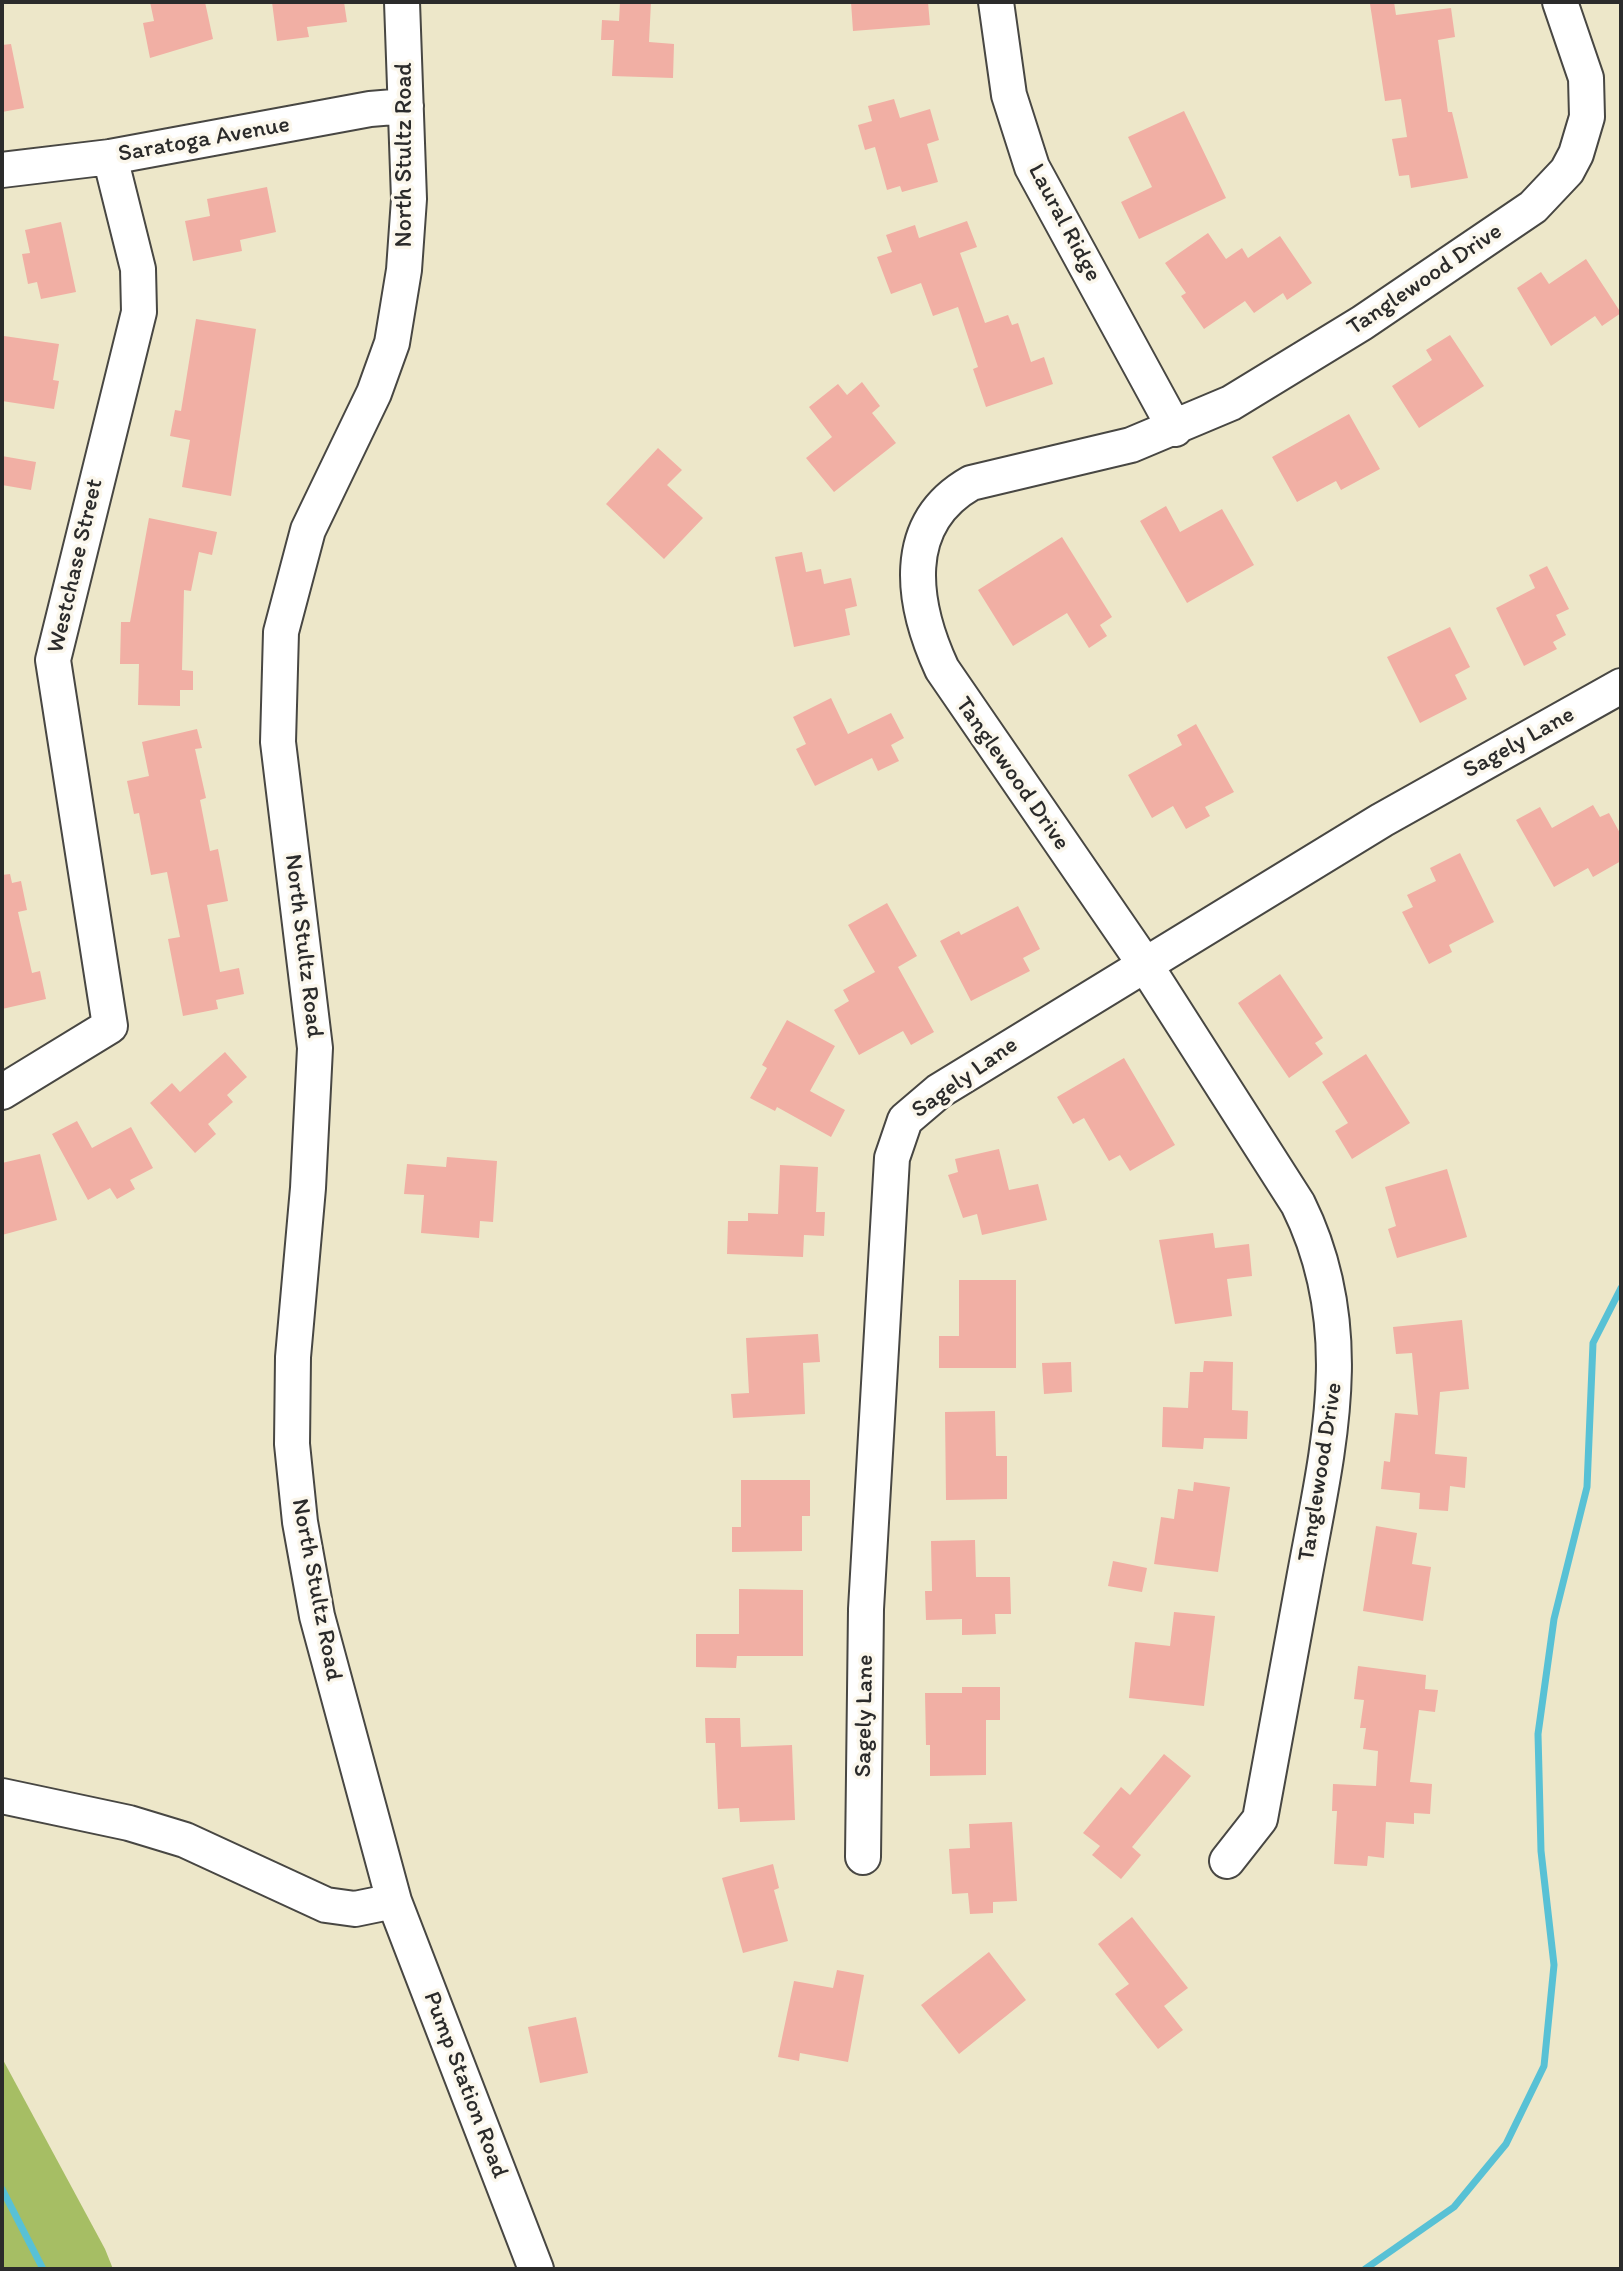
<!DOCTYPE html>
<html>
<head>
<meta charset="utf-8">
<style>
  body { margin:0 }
  #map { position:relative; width:1623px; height:2271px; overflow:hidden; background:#ede7c9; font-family:Itim,sans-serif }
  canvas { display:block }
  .frame { position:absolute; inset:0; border:4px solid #2b2b2b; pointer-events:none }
</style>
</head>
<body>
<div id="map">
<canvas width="1623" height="2271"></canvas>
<div class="frame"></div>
</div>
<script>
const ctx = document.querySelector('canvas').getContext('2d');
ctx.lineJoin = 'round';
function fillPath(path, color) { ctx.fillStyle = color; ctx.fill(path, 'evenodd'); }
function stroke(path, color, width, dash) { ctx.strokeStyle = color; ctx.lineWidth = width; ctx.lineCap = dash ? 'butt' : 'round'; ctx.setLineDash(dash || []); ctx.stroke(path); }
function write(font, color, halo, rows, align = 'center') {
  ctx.font = font + ' Itim,sans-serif'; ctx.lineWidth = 7; ctx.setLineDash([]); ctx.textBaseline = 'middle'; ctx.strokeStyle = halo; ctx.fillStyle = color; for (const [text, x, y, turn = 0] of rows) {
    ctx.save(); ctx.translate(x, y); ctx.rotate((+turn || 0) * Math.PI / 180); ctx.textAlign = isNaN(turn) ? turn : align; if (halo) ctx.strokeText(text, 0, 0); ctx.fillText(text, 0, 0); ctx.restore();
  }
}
fillPath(new Path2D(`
  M 2,2058 L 105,2249 L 113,2269 L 2,2269 Z`), '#a6be64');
stroke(new Path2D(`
  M 2,2189 L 43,2269
  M 1365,2269 L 1454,2207 L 1506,2144 L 1544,2066 L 1554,1965 L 1541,1851 L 1538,1734 L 1554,1619 L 1587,1487 L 1593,1343 L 1621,1288`), '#58c1d5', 7);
fillPath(new Path2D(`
  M 150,2 L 205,2 L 213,39 L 150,58 L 143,23 L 154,21 Z
  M 272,2 L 344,2 L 347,22 L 307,27 L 309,37 L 277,41 Z
  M 620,2 L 651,2 L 649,42 L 674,44 L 673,78 L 612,76 L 614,40 L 601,40 L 602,20 L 619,21 Z
  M 851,2 L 928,2 L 930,25 L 853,31 Z
  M 1394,2 L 1396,15 L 1451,8 L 1455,37 L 1438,40 L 1448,112 L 1452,112 L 1468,178 L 1411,188 L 1409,175 L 1399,176 L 1392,139 L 1407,137 L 1401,99 L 1385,101 L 1370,4 Z
  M 11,44 L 24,108 L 2,112 L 2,45 Z
  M 894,99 L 900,118 L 930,109 L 939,140 L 927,144 L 938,182 L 902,192 L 900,186 L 887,190 L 875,147 L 865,150 L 858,125 L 872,121 L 868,106 Z
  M 1184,111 L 1226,198 L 1139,239 L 1121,202 L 1152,187 L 1128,137 Z
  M 267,187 L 276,232 L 240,240 L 242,251 L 193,261 L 185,221 L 210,216 L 207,199 Z
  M 967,221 L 977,247 L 960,253 L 985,323 L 1008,315 L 1012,325 L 1018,323 L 1031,362 L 1044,357 L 1053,384 L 986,407 L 973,369 L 978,367 L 958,307 L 933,316 L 921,283 L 891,294 L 877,257 L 892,252 L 886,235 L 915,225 L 919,238 Z
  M 61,222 L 76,292 L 41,299 L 37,282 L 28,284 L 22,254 L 30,253 L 25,230 Z
  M 1208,233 L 1226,259 L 1242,248 L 1248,258 L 1280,236 L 1312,283 L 1287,300 L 1283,293 L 1254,313 L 1245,301 L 1204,329 L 1181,296 L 1186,293 L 1165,263 Z
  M 1586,259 L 1621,313 L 1602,326 L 1595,316 L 1551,346 L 1517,288 L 1541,272 L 1549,284 Z
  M 196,319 L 256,329 L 231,496 L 182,487 L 190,440 L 170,436 L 175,410 L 181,411 Z
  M 1450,335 L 1484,386 L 1419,428 L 1392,386 L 1432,360 L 1426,350 Z
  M 4,336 L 59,344 L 53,380 L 59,381 L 54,409 L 2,401 Z
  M 862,382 L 880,406 L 872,413 L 896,443 L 834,492 L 806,458 L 832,437 L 809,407 L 838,384 L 847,395 Z
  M 1349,414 L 1380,469 L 1341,490 L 1336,481 L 1297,502 L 1272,457 Z
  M 658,448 L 682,470 L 667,485 L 703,518 L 664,559 L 606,504 Z
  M 2,456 L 36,462 L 31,490 L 2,485 Z
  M 1166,506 L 1180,532 L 1222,509 L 1254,565 L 1187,603 L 1140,521 Z
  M 149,518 L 217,532 L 212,555 L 199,552 L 191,591 L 184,590 L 182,670 L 193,671 L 193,690 L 180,690 L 180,706 L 138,705 L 139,664 L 120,664 L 121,622 L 130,622 Z
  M 1062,537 L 1112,617 L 1100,625 L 1107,636 L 1089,648 L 1067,613 L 1013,646 L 978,590 Z
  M 802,552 L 806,572 L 821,569 L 824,584 L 851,578 L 857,606 L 845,609 L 850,635 L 794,647 L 775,557 Z
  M 1547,566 L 1569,609 L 1556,615 L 1566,635 L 1553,642 L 1557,649 L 1524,666 L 1496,608 L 1535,588 L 1529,575 Z
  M 1450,627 L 1470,667 L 1455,675 L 1467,699 L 1420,723 L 1387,657 Z
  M 831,698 L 848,734 L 891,713 L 904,738 L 891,745 L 899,761 L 878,771 L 872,758 L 815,786 L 796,749 L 806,744 L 793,717 Z
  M 1196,724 L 1234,792 L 1205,807 L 1210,816 L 1186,829 L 1173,806 L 1152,818 L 1128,775 L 1182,745 L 1177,735 Z
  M 197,729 L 202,748 L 195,749 L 206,798 L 200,800 L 210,851 L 218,849 L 228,901 L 207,905 L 220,972 L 239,968 L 244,994 L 216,1000 L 218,1009 L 183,1016 L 168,939 L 180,937 L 167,872 L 151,875 L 139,813 L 134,814 L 127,781 L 149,776 L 142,742 Z
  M 1593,805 L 1600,817 L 1609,813 L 1621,835 L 1621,861 L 1593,877 L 1588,868 L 1554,887 L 1516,820 L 1540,807 L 1552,828 Z
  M 1460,853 L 1494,922 L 1449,945 L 1452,952 L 1429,964 L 1402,912 L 1413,907 L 1407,895 L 1436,881 L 1430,868 Z
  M 10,874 L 12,883 L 21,881 L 27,910 L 18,912 L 32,973 L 40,971 L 46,999 L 2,1009 L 2,875 Z
  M 887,903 L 917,956 L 898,967 L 934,1032 L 911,1045 L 903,1031 L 859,1055 L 834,1010 L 849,1001 L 843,990 L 875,972 L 848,925 Z
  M 1018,906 L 1040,949 L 1023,958 L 1030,971 L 971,1001 L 940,941 L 959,931 L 961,935 Z
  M 1280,974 L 1323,1038 L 1315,1043 L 1323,1054 L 1289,1078 L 1238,1003 Z
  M 787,1020 L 835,1046 L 810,1091 L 845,1110 L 831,1137 L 777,1107 L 775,1111 L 750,1098 L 767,1068 L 762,1065 Z
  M 225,1052 L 247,1077 L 227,1095 L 233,1102 L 208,1124 L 216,1134 L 195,1153 L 150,1103 L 172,1083 L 180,1092 Z
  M 1366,1054 L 1410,1123 L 1352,1159 L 1335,1131 L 1348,1123 L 1322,1082 Z
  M 1124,1058 L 1175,1145 L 1130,1171 L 1120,1155 L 1109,1161 L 1084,1118 L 1073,1124 L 1057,1097 Z
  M 77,1121 L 92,1148 L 131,1127 L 153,1168 L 130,1180 L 135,1189 L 117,1199 L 110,1188 L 88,1200 L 52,1134 Z
  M 999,1149 L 1009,1190 L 1038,1184 L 1047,1220 L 982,1235 L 977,1214 L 963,1218 L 948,1175 L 958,1172 L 955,1159 Z
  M 40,1154 L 57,1220 L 2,1235 L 2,1163 Z
  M 447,1157 L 497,1161 L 493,1222 L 480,1221 L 479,1238 L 421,1233 L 424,1195 L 404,1194 L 407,1164 L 446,1167 Z
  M 780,1165 L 818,1167 L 816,1212 L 825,1212 L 824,1236 L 804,1235 L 803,1257 L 727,1254 L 728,1221 L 748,1221 L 748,1213 L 778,1214 Z
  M 1447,1169 L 1467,1237 L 1397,1258 L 1388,1229 L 1396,1226 L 1385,1187 Z
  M 1213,1233 L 1215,1248 L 1249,1244 L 1252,1276 L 1227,1279 L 1232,1316 L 1175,1324 L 1159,1240 Z
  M 959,1280 L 1016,1280 L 1016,1368 L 939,1368 L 939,1336 L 959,1336 Z
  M 1462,1320 L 1469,1389 L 1440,1392 L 1435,1454 L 1467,1457 L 1465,1488 L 1450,1486 L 1448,1511 L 1419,1509 L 1420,1493 L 1381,1489 L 1384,1461 L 1390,1462 L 1395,1413 L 1418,1415 L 1412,1353 L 1396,1354 L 1393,1327 Z
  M 818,1334 L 820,1362 L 803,1363 L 805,1414 L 733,1418 L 731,1394 L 749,1393 L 746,1338 Z
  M 1204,1361 L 1233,1362 L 1232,1410 L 1248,1411 L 1247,1439 L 1204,1438 L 1203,1449 L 1162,1447 L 1163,1407 L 1188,1408 L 1190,1372 L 1203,1372 Z
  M 1071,1362 L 1072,1392 L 1044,1394 L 1042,1363 Z
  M 995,1411 L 996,1456 L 1007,1456 L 1007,1499 L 946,1500 L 945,1412 Z
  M 741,1480 L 810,1480 L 810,1516 L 802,1516 L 802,1551 L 732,1552 L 732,1527 L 741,1527 Z
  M 1194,1482 L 1230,1487 L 1218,1572 L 1154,1564 L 1161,1517 L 1174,1519 L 1178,1489 L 1193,1491 Z
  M 1376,1526 L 1417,1533 L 1412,1564 L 1431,1567 L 1423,1621 L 1363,1611 Z
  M 975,1540 L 976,1577 L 1010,1577 L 1011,1614 L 995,1614 L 996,1634 L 962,1635 L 962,1619 L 926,1620 L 925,1591 L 932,1591 L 931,1541 Z
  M 1113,1561 L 1147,1568 L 1142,1592 L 1108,1586 Z
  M 739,1589 L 803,1590 L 803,1656 L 737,1656 L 736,1668 L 696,1667 L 696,1634 L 739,1634 Z
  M 1174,1612 L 1215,1616 L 1204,1706 L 1129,1698 L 1135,1642 L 1170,1646 Z
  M 1358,1666 L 1426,1675 L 1425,1689 L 1438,1690 L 1435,1712 L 1419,1710 L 1410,1782 L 1432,1784 L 1430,1814 L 1414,1813 L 1414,1824 L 1386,1822 L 1384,1858 L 1368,1856 L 1367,1866 L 1334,1864 L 1337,1811 L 1332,1811 L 1333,1784 L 1376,1786 L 1378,1751 L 1363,1749 L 1366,1728 L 1360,1728 L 1364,1700 L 1354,1699 Z
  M 962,1687 L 1000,1687 L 1000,1720 L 986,1720 L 986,1775 L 930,1776 L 930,1745 L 926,1745 L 925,1693 L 962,1693 Z
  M 705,1718 L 740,1718 L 741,1747 L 792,1745 L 795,1820 L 740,1822 L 739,1808 L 718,1809 L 715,1743 L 706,1743 Z
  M 1164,1754 L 1191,1776 L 1132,1847 L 1141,1855 L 1121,1879 L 1092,1855 L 1100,1846 L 1083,1833 L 1121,1787 L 1130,1795 Z
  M 1012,1822 L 1017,1901 L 993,1902 L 993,1913 L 970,1914 L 968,1893 L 952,1894 L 949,1849 L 970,1848 L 969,1824 Z
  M 773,1864 L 779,1888 L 774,1890 L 788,1941 L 743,1953 L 722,1878 Z
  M 1132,1917 L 1188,1988 L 1164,2006 L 1183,2030 L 1158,2049 L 1115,1994 L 1129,1984 L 1098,1944 Z
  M 989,1952 L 1026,2000 L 959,2054 L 921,2005 Z
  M 837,1970 L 864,1975 L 848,2062 L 800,2053 L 799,2061 L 778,2057 L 794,1981 L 833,1988 Z
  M 576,2017 L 588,2073 L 540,2083 L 528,2027 Z`), '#f1afa4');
const minor = new Path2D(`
  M 402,2 L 409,199 L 404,270 L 392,343 L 374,393 L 308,530 L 281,632 L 278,742 L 315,1048 L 308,1188 L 293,1357 L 292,1444 L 300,1522 L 317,1616 L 394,1901 L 536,2269
  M 996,2 L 1009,95 L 1032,167 L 1175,429
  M 2,170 L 110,157 L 370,109 L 406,106
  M 2,1092 L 110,1026 L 53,660 L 139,312 L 138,269 L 110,157
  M 2,1796 L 129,1823 L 185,1840 L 326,1905 L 355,1909 L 394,1901
  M 863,1857 L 866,1609 L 892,1158 L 905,1120 L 939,1091 L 1382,820 L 1621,686
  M 1227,1861 L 1260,1819 C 1275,1739 1290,1659 1304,1579 C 1328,1448 1360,1329 1298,1204 L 1144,963 L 942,669 C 912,604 899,524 971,483 L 1131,445 L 1231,403 L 1362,323 L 1533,207 L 1567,171 L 1576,154 L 1587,117 L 1586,78 L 1560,2`);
stroke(minor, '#484743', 38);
stroke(minor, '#fff', 34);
write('24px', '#2b2b2b', '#fbf7ec', [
  ["Saratoga Avenue",204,140,-10],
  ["North Stultz Road",405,155,-90],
  ["Laural Ridge",1064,223,62],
  ["Tanglewood Drive",1425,280,-34],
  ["Westchase Street",76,566,-77],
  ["Sagely Lane",1519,743,-29],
  ["Tanglewood Drive",1012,774,55],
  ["North Stultz Road",303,946,83],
  ["Sagely Lane",965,1078,-35],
  ["Tanglewood Drive",1321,1472,-81],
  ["North Stultz Road",316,1590,79],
  ["Sagely Lane",865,1716,-89],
  ["Pump Station Road",465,2085,69]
]);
</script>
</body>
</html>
